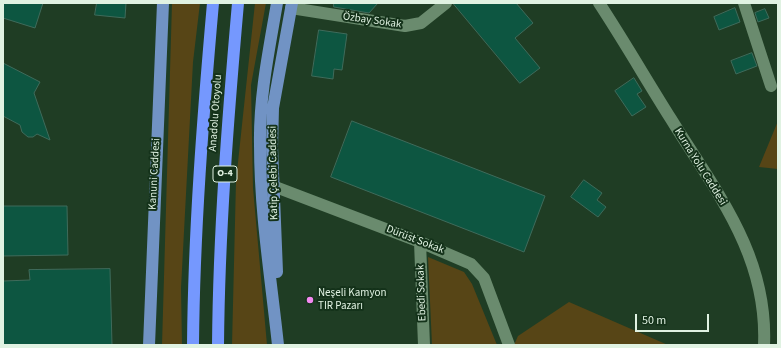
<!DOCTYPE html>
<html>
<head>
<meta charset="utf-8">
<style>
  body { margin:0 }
  #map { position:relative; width:781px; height:348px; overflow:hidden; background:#1f3d24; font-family:"Source Sans 3",sans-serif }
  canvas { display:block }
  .frame { position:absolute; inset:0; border:4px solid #e0f2e2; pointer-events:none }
  .scale { position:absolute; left:635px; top:314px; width:74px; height:18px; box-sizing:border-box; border:2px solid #e0f2e2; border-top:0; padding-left:5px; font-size:12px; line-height:14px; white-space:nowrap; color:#e0f2e2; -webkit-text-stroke:3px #14321a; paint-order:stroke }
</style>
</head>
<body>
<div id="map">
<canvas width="781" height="348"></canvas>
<div class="frame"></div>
<div class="scale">50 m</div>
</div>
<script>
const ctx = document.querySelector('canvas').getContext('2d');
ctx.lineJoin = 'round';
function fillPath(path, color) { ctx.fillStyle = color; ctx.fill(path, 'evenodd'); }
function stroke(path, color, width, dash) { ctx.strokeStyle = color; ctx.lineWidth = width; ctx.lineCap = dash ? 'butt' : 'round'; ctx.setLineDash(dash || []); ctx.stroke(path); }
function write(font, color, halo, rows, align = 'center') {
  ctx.font = font + ' "Source Sans 3",sans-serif'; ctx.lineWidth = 4; ctx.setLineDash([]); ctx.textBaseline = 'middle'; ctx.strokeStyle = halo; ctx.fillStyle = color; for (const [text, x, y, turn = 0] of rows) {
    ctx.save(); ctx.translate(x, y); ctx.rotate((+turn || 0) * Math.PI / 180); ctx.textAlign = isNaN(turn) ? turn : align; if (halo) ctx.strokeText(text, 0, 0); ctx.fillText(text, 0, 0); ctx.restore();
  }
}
fillPath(new Path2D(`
  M 172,3 L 200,3 L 193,62 L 181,288 L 182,345 L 162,345 Z
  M 255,3 L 266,3 L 251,85 L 253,188 L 267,345 L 232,345 L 236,181 Z
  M 778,121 L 778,169 L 759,167 Z
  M 428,257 L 464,272 L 472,284 L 497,345 L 432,345 Z
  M 569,302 L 668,345 L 514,345 L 518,336 Z`), '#574516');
const building = new Path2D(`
  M 3,3 L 43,3 L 35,28 L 3,18 Z
  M 97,3 L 126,3 L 125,18 L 95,15 Z
  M 334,3 L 378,3 L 369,13 L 334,7 Z
  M 453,3 L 516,3 L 533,23 L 515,38 L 540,68 L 520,83 Z
  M 735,8 L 740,22 L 719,30 L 714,17 Z
  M 765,9 L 769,18 L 758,22 L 755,13 Z
  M 319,30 L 347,34 L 342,70 L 334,69 L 333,79 L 312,76 Z
  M 752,53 L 757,66 L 736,74 L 731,61 Z
  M 3,63 L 40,82 L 34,93 L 50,140 L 37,134 L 33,137 L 28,137 L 22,132 L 20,125 L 3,116 Z
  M 634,78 L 642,91 L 637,94 L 646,107 L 632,116 L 615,91 Z
  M 352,121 L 545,196 L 524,252 L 331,177 Z
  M 584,180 L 602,193 L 597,200 L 606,207 L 598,217 L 571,197 Z
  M 3,206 L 67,206 L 68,255 L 3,256 Z
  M 110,269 L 112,345 L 3,345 L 3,281 L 30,280 L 29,270 Z`);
fillPath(building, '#0d5641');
stroke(building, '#3f6b5b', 1);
stroke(new Path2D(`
  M 599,3 C 624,41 647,81 671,119 C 716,192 768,255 764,345
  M 744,3 L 771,86
  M 291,8 L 405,26 L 421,23 L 446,3
  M 273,186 L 420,242 L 471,264 L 484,278 L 509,345
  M 420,242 L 424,345`), '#6a8b6e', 12);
stroke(new Path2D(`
  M 277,3 C 269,50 259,97 260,145 C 260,212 271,279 278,345
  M 277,272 L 272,147 L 273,108 L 292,3
  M 149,345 L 163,3`), '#7193c4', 12);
stroke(new Path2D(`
  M 193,345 C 194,231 203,116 213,3
  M 218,345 C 219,231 228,117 238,3`), '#7598fe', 12);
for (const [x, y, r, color] of [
  [310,300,4,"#f489f1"]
]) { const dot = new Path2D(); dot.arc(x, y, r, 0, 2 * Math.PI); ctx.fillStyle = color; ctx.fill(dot); stroke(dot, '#14321a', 1.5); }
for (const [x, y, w] of [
  [225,174,24]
]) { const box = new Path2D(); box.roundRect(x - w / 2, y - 8, w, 16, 3); ctx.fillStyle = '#14321a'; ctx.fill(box); stroke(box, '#e0f2e2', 1); }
write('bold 10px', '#e0f2e2', null, [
  ["O-4",225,174]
]);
write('11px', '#e0f2e2', '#14321a', [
  ["Özbay Sokak",372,21,8],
  ["Anadolu Otoyolu",216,113,-86],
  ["Kurna Yolu Caddesi",700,167,58],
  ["Katip Çelebi Caddesi",274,173,-91],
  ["Kanuni Caddesi",155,174,-87],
  ["Dürüst Sokak",415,240,21],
  ["Ebedi Sokak",422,293,-92]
]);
write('11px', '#e0f2e2', '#14321a', [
  ["Neşeli Kamyon",318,294],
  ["TIR Pazarı",318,307]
], 'left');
</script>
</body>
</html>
